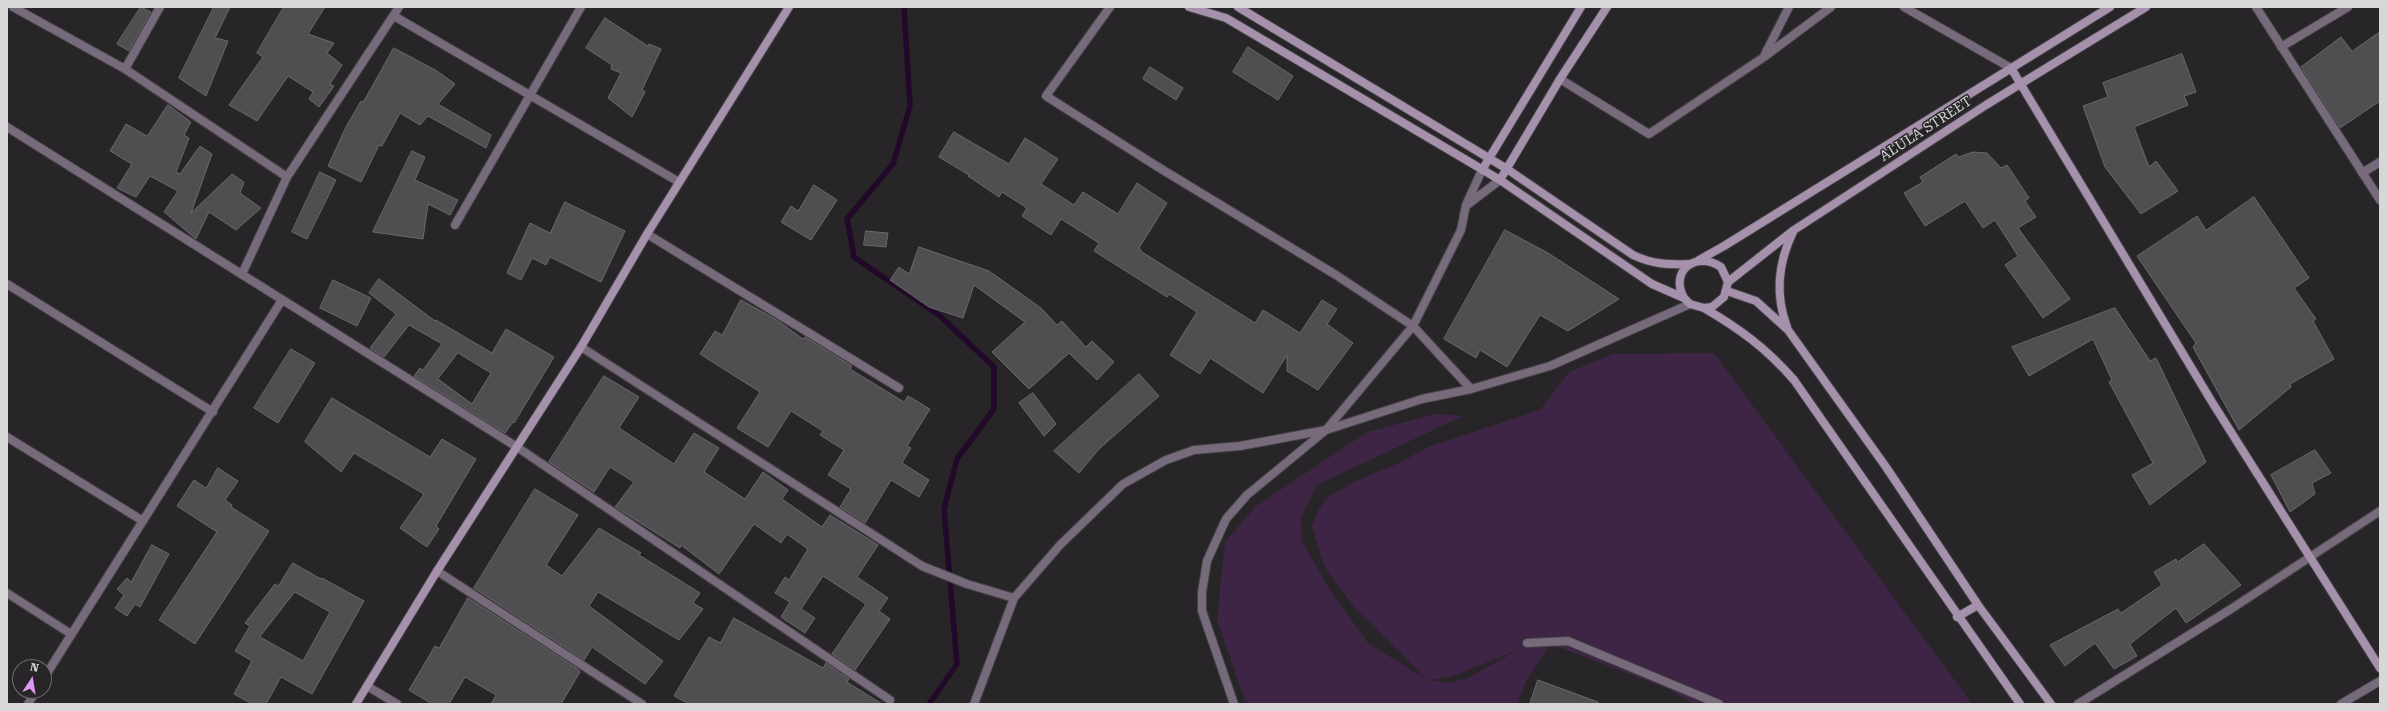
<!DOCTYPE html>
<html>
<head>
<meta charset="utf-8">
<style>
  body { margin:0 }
  #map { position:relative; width:2387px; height:711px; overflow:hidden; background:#272527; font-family:"Roboto Serif",serif }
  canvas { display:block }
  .frame { position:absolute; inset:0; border:8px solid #d8d7d8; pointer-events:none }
  .north { position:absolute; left:12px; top:659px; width:40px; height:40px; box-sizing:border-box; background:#272527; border:1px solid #6e6c6e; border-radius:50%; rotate:12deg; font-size:11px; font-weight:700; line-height:16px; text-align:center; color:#d8d7d8 }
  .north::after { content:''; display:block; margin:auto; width:14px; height:18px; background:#dd99f3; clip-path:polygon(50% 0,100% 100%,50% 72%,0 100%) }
</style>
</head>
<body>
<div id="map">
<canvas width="2387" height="711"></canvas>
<div class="frame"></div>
<div class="north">N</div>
</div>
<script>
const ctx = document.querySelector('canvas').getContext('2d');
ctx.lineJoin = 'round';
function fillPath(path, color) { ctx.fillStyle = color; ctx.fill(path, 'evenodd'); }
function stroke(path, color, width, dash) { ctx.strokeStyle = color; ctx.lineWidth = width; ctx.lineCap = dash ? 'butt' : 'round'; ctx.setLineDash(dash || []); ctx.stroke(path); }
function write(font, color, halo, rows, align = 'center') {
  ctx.font = font + ' "Roboto Serif",serif'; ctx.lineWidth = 3; ctx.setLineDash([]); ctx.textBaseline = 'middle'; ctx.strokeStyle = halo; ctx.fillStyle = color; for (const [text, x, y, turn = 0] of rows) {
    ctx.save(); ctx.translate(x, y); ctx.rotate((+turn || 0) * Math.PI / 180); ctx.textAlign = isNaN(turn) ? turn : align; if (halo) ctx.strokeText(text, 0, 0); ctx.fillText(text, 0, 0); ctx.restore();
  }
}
fillPath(new Path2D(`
  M 1714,353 L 1972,704 L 1694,704 L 1668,689 L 1551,644 L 1527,679 L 1517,704 L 1246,704 L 1217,620 L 1225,542 L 1256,506 L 1367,432 L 1436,414 L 1463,416 L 1317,485 L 1301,517 L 1302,541 L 1330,590 L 1368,643 L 1424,678 L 1409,661 L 1356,609 L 1325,568 L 1312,527 L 1318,510 L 1327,498 L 1355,481 L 1399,463 L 1428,447 L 1540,410 L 1569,372 L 1613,354 ZM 1520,649 L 1468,678 L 1448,683 L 1427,680 L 1451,677 Z`), '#3e2546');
stroke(new Path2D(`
  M 904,7 L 910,106 L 893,164 L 847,219 L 854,257 L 940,316 L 994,367 L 994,409 L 957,459 L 944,509 L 957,664 L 929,704`), '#22092a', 5.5);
const building = new Path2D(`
  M 141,7 L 151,12 L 129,51 L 117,44 Z
  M 214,7 L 230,7 L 215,38 L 228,41 L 206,96 L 179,78 Z
  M 284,7 L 325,7 L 308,34 L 334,43 L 327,53 L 342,65 L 330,84 L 334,86 L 319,107 L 309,99 L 313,92 L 288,76 L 257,121 L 229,105 L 263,57 L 257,53 Z
  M 605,18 L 648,46 L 649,44 L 661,49 L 642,90 L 645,92 L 632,117 L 608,98 L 621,73 L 611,69 L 612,65 L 586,48 Z
  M 2380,32 L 2380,101 L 2340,128 L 2301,67 L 2341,37 L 2352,51 Z
  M 1248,47 L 1293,76 L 1278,100 L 1233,72 Z
  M 394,48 L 437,71 L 455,84 L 438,104 L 491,135 L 486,148 L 428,116 L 420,125 L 400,113 L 382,146 L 379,145 L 361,182 L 328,166 L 346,127 L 361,101 L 363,102 Z
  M 2182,54 L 2196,92 L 2184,96 L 2188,105 L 2134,127 L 2149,167 L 2156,161 L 2178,191 L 2141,214 L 2105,167 L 2083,106 L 2108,97 L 2103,83 Z
  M 1150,67 L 1183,88 L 1176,100 L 1143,79 Z
  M 168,105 L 191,122 L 184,135 L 189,138 L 176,172 L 180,174 L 200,146 L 212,154 L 191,213 L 232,174 L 244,182 L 240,193 L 261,208 L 236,230 L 209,212 L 196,239 L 164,212 L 178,191 L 150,176 L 136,197 L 117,188 L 132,164 L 110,151 L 126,124 L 147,136 Z
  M 954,132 L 1009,164 L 1025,138 L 1058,159 L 1041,184 L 1074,205 L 1083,192 L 1118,214 L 1137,183 L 1167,203 L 1139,248 L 1142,252 L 1255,323 L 1263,310 L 1300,333 L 1322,300 L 1337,309 L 1327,324 L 1353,343 L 1318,390 L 1287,371 L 1287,355 L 1263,393 L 1210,358 L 1200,374 L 1170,355 L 1197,312 L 1169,294 L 1167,297 L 1094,251 L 1099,243 L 1061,219 L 1051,235 L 1022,216 L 1027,208 L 1002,192 L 999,197 L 968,176 L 969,175 L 939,157 Z
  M 412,151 L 425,157 L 415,180 L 458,200 L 450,215 L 428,204 L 423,239 L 373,232 Z
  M 1973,152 L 1987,153 L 2001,168 L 2007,165 L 2029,198 L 2025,201 L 2036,217 L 2018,228 L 2070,299 L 2043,318 L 2005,265 L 2018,256 L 1995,220 L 1983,228 L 1965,201 L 1925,226 L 1904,193 L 1923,182 L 1920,177 L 1956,154 L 1958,157 Z
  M 320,172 L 336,180 L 307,239 L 292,232 Z
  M 814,185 L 837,200 L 811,240 L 781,222 L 791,206 L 798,211 Z
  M 2254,197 L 2309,278 L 2294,288 L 2316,319 L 2313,321 L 2334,359 L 2290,384 L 2291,387 L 2239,430 L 2193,347 L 2196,343 L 2137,256 L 2197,216 L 2206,230 Z
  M 565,202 L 625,231 L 601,282 L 550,257 L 546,265 L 532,258 L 521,280 L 507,273 L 530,223 L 550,233 Z
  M 1505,230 L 1548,253 L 1619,299 L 1568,331 L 1540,315 L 1507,367 L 1480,350 L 1476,358 L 1444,339 Z
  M 866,231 L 888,233 L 886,247 L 864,245 Z
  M 919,247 L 989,271 L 1041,308 L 1057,325 L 1062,321 L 1086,347 L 1092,341 L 1114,362 L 1097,380 L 1069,353 L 1029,389 L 992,352 L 1025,322 L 974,285 L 963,318 L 929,307 L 890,280 L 899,267 L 909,274 Z
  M 379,279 L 435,321 L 436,320 L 492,353 L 506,329 L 554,357 L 514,423 L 513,422 L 505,433 L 414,376 L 420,368 L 423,370 L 442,344 L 409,325 L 384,357 L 370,348 L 396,314 L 369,293 ZM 458,353 L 491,373 L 472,404 L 438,379 Z
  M 333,280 L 371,298 L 357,326 L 320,308 Z
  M 741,300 L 777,320 L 803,339 L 805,337 L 852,366 L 850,369 L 904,402 L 908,396 L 930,409 L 907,446 L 911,448 L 902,463 L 929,480 L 919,497 L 891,480 L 865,523 L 840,507 L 851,489 L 828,475 L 844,450 L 820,435 L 823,431 L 791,411 L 768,447 L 737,428 L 760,392 L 700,354 L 715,331 L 722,335 Z
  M 2115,308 L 2150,361 L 2156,358 L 2206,462 L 2150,505 L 2132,475 L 2153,463 L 2109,382 L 2112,380 L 2093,339 L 2029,376 L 2012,347 Z
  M 291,349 L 315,363 L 278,423 L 254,408 Z
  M 1139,374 L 1159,396 L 1099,449 L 1079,473 L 1054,451 Z
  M 604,376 L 639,397 L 619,428 L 674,464 L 694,433 L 719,448 L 704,472 L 745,499 L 763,472 L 788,490 L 782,499 L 822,527 L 830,515 L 878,545 L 857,577 L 888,598 L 879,611 L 890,619 L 855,670 L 832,654 L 866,604 L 823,576 L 801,609 L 815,618 L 805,633 L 781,617 L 790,602 L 775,593 L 785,577 L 789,580 L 808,549 L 787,534 L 781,543 L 754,524 L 719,574 L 681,545 L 680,548 L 615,507 L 634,482 L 610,467 L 594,492 L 549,462 Z
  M 1033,393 L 1056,424 L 1044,436 L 1019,403 Z
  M 332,398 L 430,457 L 442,439 L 476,459 L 436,526 L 439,529 L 427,547 L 400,528 L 424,494 L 354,453 L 341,472 L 305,442 Z
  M 2315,450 L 2331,473 L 2312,483 L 2315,494 L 2290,512 L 2271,475 Z
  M 218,468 L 238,481 L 225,500 L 232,505 L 231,507 L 269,531 L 195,644 L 159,620 L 217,532 L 177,506 L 194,480 L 206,488 Z
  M 535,489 L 578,515 L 546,565 L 562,576 L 599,528 L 641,553 L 639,555 L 700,593 L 693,603 L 703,609 L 679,640 L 598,592 L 589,606 L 663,661 L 645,684 L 592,647 L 584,660 L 474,588 Z
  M 2204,544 L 2241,585 L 2186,623 L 2176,608 L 2130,644 L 2137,656 L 2114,669 L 2095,643 L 2065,666 L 2050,645 L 2118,609 L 2121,613 L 2162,585 L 2154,572 L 2176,559 L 2177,562 Z
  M 152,545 L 169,554 L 140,607 L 135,604 L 127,616 L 115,608 L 124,595 L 117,589 L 127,578 L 131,582 Z
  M 293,563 L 321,579 L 322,578 L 364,601 L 312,694 L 281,677 L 266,704 L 252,704 L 234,694 L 252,661 L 235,651 L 250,626 L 245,623 L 275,584 L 278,586 ZM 295,592 L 330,612 L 303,661 L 260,637 Z
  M 468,598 L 578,669 L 580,672 L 561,704 L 491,704 L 496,695 L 465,677 L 449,704 L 432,704 L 409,690 L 435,646 L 439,648 Z
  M 734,618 L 823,668 L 826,663 L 849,679 L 847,682 L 882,704 L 689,704 L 674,696 L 709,637 L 720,643 Z
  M 1538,680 L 1598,702 L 1598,704 L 1530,704 Z`);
fillPath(building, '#4f4e50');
stroke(building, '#6b696b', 1);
const lane = new Path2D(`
  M 1527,643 L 1568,641 L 1719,704`);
const street = new Path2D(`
  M 13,7 L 125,69 L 287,177
  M 1110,7 L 1046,96 L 1158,167 L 1336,275 L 1413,326 L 1471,389
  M 1904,7 L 2011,68
  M 2256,7 L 2380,200
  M 394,16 L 679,182
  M 2281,47 L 2348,7
  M 1765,54 L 1789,7
  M 125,69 L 160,7
  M 1560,79 L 1649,134 L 1764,57 L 1831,7
  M 7,127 L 517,447 L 890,700
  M 2362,173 L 2380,162
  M 1467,205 L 1500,180
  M 455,225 L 581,7
  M 647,234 L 899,388
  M 242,274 L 287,177 L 399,7
  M 7,284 L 213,412
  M 581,347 L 922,566 L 967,584 L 1014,598
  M 7,437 L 143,521
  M 437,571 L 642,704
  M 7,593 L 71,634
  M 44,678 L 282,300
  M 367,686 L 397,704
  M 28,704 L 36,691
  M 974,704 L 1014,598 L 1060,545 L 1123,484 L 1166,460 L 1194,450 L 1240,446 L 1326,430 L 1422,399 L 1471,389 L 1550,366 L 1690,304
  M 1234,704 L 1202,611 L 1202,592 L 1207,561 L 1226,519 L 1247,495 L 1326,430 L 1413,326 L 1461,230 L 1466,205 L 1482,170
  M 2078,704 L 2231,609 L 2380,511
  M 2341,704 L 2380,681`);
const secondary = new Path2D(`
  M 1189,7 L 1226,18 L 1500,180 L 1652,284 L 1684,298 L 1690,304 L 1704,308 L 1712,307 L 1724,297 L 1728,282 L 1721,267 C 1696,250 1669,271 1684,298
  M 1238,7 L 1507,169 L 1633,255 C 1652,264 1668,265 1689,264
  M 2011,68 L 2212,402 L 2380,668
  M 1482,170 L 1581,7
  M 1500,180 L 1560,79 L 1607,7
  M 1699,260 L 1724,246 L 2110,7
  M 1728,282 L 1794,230 L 1986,105 L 2146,7
  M 1727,291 L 1756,301 L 1788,330 L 1886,467 L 1978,605 L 2051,704
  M 1704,308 C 1740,329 1766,348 1794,380 L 2020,704
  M 1787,327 C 1775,295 1778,263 1793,232
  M 1957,617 L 1978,605
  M 356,704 L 437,571 L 581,347 L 647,234 L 789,7`);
stroke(lane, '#434143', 10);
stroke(street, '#434143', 10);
stroke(secondary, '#434143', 10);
stroke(lane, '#776a7b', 8);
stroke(street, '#776a7b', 8);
stroke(secondary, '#a591ac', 8);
write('14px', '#d8d7d8', '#272527', [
  ["ALULA STREET",1926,129,-33]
]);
</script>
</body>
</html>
